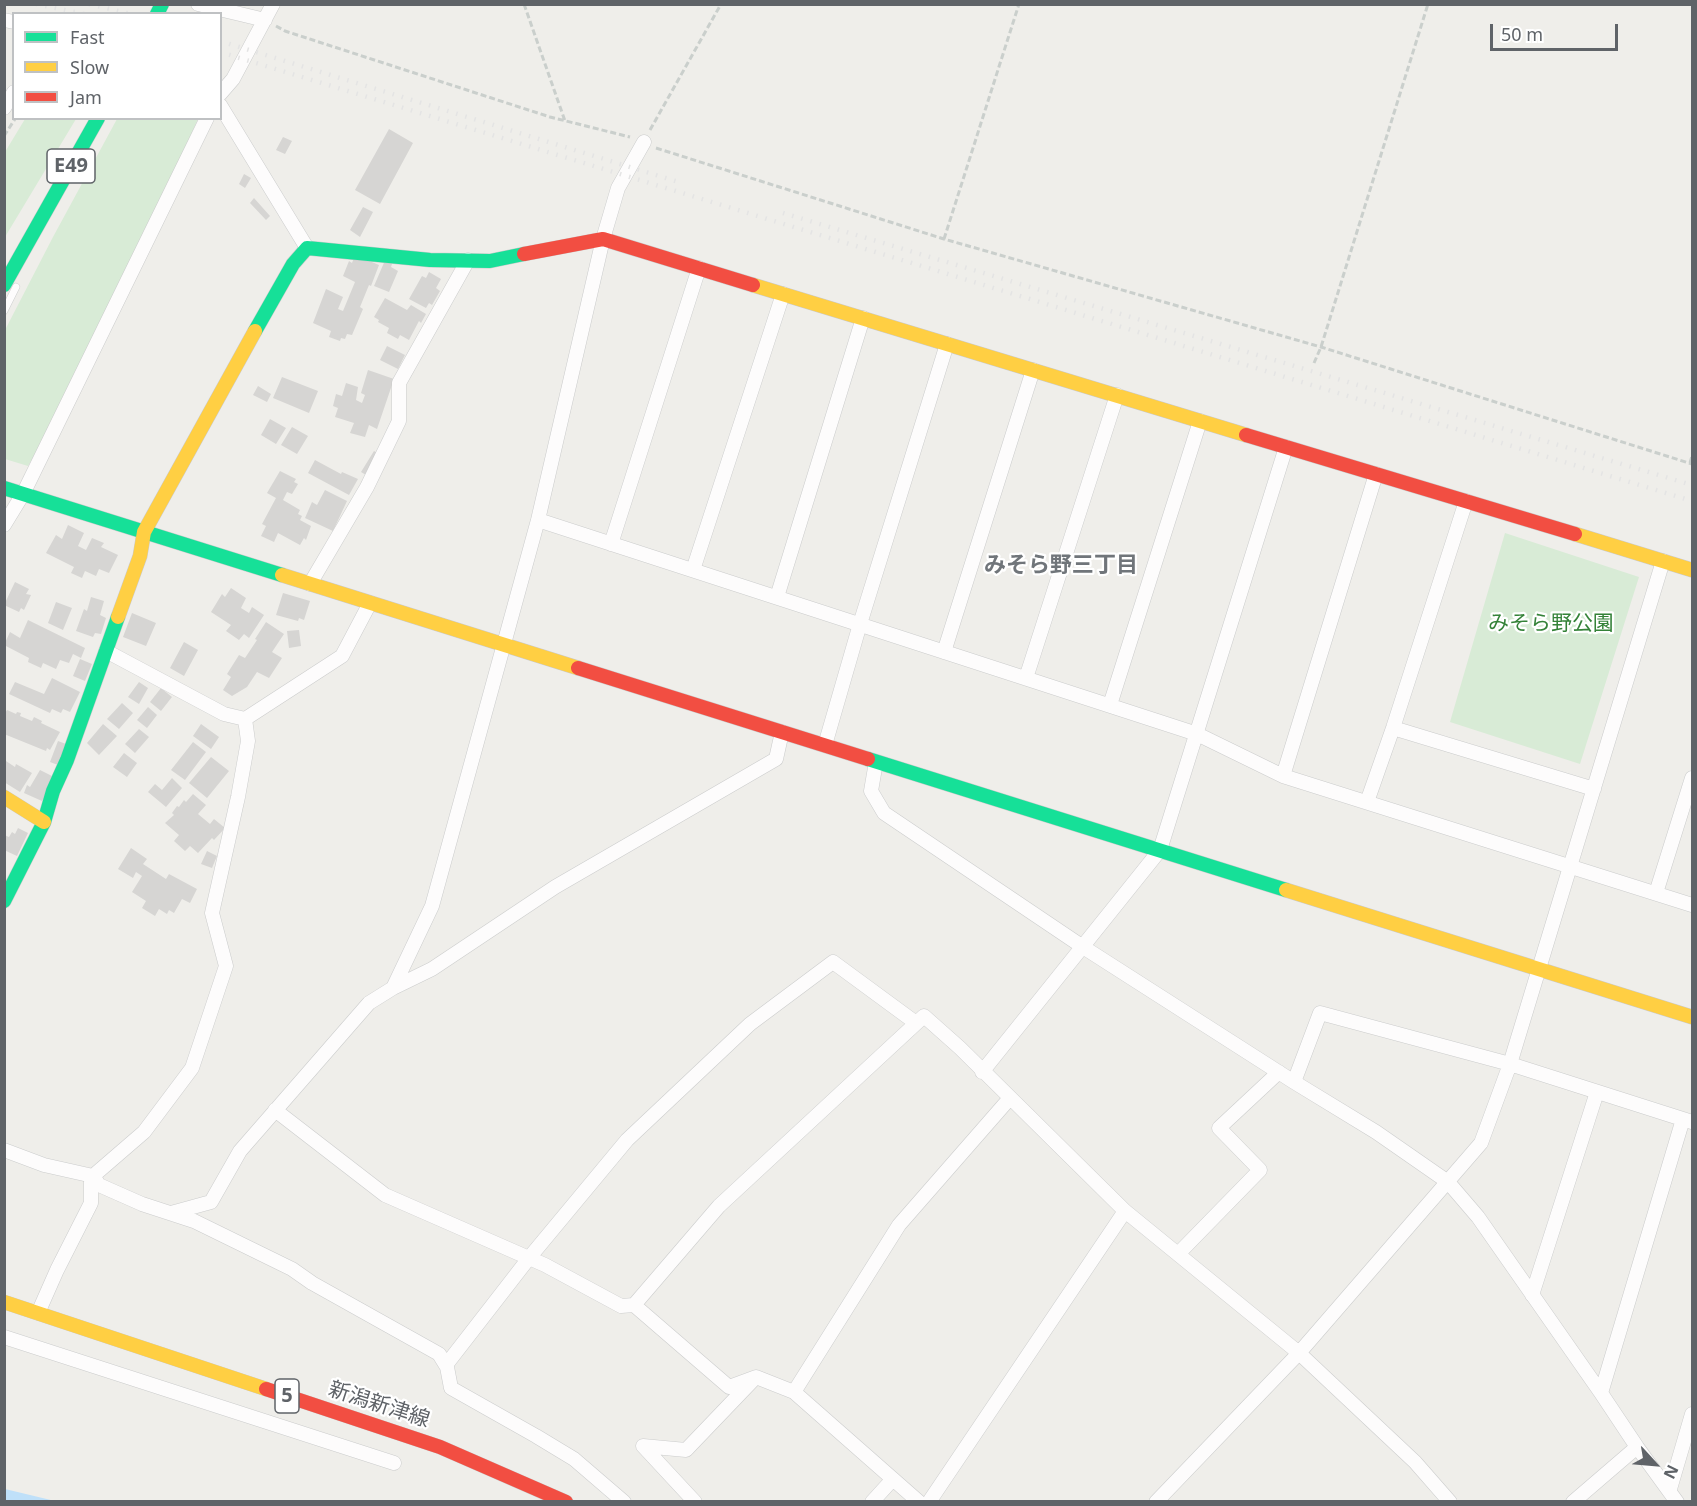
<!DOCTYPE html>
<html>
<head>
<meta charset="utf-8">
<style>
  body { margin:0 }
  #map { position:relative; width:1697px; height:1506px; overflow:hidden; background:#efeeea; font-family:"Noto Sans",sans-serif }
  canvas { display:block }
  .frame { position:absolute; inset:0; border:6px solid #5f6368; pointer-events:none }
  .legend { position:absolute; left:12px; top:12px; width:210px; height:108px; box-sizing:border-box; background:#fff; border:2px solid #bfc1c3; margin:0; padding:8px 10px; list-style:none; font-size:18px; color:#5f6368 }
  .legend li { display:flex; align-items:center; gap:12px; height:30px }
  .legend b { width:30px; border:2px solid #bfc1c3 }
  .north { position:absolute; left:1625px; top:1434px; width:60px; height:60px; -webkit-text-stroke:4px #fff; paint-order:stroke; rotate:116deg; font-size:16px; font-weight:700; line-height:24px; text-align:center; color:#5f6368 }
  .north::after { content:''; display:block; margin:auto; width:21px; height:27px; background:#5f6368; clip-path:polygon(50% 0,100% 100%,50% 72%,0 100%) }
  .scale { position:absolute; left:1490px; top:24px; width:128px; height:27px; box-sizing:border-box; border:3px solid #5f6368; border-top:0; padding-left:8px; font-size:18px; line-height:21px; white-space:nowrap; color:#5f6368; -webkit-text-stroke:4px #fff; paint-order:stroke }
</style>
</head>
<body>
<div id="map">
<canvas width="1697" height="1506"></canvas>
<div class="frame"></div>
<ul class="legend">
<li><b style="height:8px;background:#16e098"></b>Fast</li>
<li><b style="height:8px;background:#ffcf43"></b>Slow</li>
<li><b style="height:8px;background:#f24e42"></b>Jam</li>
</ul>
<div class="north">N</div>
<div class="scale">50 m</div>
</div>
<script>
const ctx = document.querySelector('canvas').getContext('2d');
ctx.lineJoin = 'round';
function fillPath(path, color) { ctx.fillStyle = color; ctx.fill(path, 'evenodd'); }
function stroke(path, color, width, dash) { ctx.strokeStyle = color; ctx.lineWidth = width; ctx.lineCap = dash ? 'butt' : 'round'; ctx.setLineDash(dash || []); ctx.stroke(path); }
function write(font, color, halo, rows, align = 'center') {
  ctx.font = font + ' "Noto Sans","Noto Sans JP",sans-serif'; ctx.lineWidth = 4.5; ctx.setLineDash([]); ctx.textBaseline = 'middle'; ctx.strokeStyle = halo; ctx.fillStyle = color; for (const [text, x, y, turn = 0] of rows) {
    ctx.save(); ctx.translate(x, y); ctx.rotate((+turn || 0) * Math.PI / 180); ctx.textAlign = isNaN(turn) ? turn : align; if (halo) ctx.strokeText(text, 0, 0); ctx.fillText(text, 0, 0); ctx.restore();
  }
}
fillPath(new Path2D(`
  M 25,119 L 76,119 L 5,237 L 5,152 Z
  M 117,119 L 198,119 L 159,208 L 50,429 L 28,466 L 5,459 L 4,332 L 53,237 Z
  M 1505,533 L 1639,577 L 1580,764 L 1450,722 Z`), '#d8ebd6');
fillPath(new Path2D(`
  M 4,1489 L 5,1489 L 55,1501 L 5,1501 Z`), '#bfe0f9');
fillPath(new Path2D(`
  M 389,129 L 413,143 L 380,204 L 355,190 Z
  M 283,137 L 292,141 L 285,154 L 276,150 Z
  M 244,174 L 251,178 L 245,188 L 239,184 Z
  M 254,198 L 270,216 L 266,220 L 250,203 Z
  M 363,207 L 373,212 L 360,237 L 350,230 Z
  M 355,255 L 379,265 L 371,286 L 369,285 L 360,307 L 363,309 L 352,335 L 347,334 L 345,339 L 341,338 L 340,341 L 329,337 L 331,331 L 313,323 L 326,289 L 343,297 L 338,309 L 343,311 L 355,282 L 343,276 L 349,261 L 352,263 Z
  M 386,258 L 393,261 L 391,267 L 398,271 L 389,292 L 374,286 Z
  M 429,272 L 441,279 L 436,288 L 440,291 L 432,305 L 429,303 L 426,308 L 409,299 L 422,276 L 426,278 Z
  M 385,298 L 407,310 L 411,305 L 426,314 L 421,323 L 419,321 L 409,340 L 400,335 L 398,339 L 387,333 L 389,328 L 378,322 L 379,320 L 374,317 Z
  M 387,346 L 405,355 L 398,369 L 380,360 Z
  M 368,370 L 394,379 L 377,429 L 369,425 L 365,437 L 350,433 L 354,423 L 335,417 L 338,408 L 333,406 L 336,394 L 342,396 L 346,383 L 358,387 L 356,400 L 362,403 L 365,395 L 361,393 Z
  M 282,377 L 318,391 L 309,413 L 273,398 Z
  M 258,386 L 271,394 L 267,402 L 253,395 Z
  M 270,419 L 286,428 L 276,444 L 261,435 Z
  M 292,427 L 308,436 L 297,454 L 281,445 Z
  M 374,451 L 379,454 L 366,475 L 361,472 Z
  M 315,460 L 341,474 L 342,472 L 358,479 L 349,495 L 308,473 Z
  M 280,471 L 296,479 L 294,482 L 298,484 L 292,494 L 287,492 L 283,500 L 300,510 L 298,514 L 302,516 L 300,520 L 311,526 L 306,540 L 304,538 L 300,545 L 278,533 L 274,542 L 261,536 L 266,526 L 262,524 L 276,498 L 267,493 Z
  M 325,490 L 347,501 L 333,531 L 305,518 L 312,502 L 317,505 Z
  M 68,525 L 84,533 L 78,546 L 86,550 L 92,538 L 104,543 L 101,547 L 118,555 L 109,573 L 99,569 L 96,576 L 85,571 L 82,578 L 71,573 L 74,567 L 46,553 L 56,535 L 62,539 Z
  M 15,582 L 29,589 L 26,594 L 31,595 L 24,610 L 21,608 L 19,612 L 4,605 Z
  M 231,588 L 246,598 L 241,608 L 249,613 L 252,607 L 264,615 L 249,638 L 244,634 L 239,640 L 226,631 L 231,625 L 211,612 L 222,594 L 225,597 Z
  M 283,593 L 310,601 L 304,620 L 299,618 L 298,621 L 276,615 Z
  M 91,597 L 104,601 L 100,615 L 106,618 L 101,634 L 95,633 L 93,637 L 76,631 L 84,609 L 87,611 Z
  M 56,602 L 72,608 L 63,630 L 48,623 Z
  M 132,613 L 156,623 L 146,646 L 123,637 Z
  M 28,620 L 85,648 L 81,658 L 73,654 L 69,663 L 60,660 L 56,669 L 43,663 L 41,668 L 28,662 L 29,658 L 4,645 L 10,632 L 20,638 Z
  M 266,622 L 284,634 L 272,652 L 282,658 L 269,678 L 257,672 L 247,687 L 232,696 L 223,690 L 231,677 L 227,674 L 239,655 L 245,658 L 257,640 L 255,639 Z
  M 299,630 L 301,646 L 289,648 L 287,631 Z
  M 184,642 L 198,650 L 184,676 L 170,668 Z
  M 80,659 L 92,664 L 85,681 L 73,676 Z
  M 52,678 L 80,692 L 70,712 L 63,709 L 61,713 L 52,709 L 50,713 L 9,694 L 15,682 L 44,694 Z
  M 139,682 L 148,688 L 139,704 L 128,697 Z
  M 161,688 L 172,697 L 161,711 L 150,702 Z
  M 122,703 L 133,713 L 119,729 L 107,719 Z
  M 148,707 L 157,715 L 147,728 L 137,720 Z
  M 7,710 L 16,714 L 17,712 L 21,713 L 20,716 L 32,721 L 34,717 L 42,721 L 41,723 L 60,732 L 50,750 L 47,748 L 46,751 L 4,734 L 4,715 Z
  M 103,724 L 117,736 L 99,755 L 87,743 Z
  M 201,724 L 219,737 L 211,749 L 193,736 Z
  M 139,729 L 149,737 L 135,753 L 125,744 Z
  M 58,741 L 66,744 L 58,765 L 50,762 Z
  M 193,742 L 206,752 L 185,780 L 171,770 Z
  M 124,753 L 137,763 L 127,777 L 113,767 Z
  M 211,757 L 229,771 L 207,798 L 189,783 Z
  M 6,761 L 15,767 L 16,764 L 32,773 L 20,792 L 4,782 L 4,764 Z
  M 40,770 L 54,777 L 42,801 L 24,793 L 27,785 L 30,787 Z
  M 172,778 L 182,788 L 166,807 L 148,792 L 155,784 L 162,790 Z
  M 193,794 L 206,805 L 198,814 L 210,824 L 214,819 L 225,828 L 214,840 L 212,838 L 198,853 L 190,846 L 185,851 L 174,841 L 179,835 L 165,823 L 174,815 L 172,813 L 177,806 L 179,807 L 184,800 L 186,802 Z
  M 18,828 L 28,833 L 17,856 L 4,850 L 4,835 L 9,837 L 12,832 L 15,834 Z
  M 131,848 L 147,859 L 143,864 L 166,879 L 169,874 L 197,889 L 190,903 L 182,899 L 174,913 L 169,910 L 167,914 L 159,909 L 155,916 L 142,908 L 146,901 L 132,892 L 142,876 L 136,872 L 133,878 L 118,869 Z
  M 207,851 L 217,856 L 212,868 L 201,864 Z`), '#d6d5d3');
const lane = new Path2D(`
  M 4,311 L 16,287`);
const street = new Path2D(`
  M 198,4 L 265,20
  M 4,20 L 14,22
  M 220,94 L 233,79 L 273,4
  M 220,105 L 307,248
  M 4,108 L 14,92
  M 538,520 L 1197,734 L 1283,776 L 1692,905
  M 4,525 L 23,494 L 207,118
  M 611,544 L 699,268
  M 693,570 L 783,294
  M 310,584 L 367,487 L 399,421 L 399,383 L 468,260
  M 777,597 L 863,318
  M 106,651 L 224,714 L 245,719 L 342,656 L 370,603
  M 944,652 L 1033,370
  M 1026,678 L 1117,395
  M 1110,705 L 1200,421
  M 1393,728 L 1594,789
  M 825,745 L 860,624 L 947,344
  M 876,762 L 871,791 L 884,813 L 1083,947 L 1294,1082 L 1376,1132 L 1448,1182 L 1478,1217 L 1601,1393 L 1637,1447 L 1677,1502
  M 1283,776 L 1376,474
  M 1367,802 L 1393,728 L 1466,501
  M 1656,893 L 1692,778
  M 393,988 L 432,906 L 538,520 L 603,239 L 618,188 L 644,142
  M 982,1072 L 1160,850 L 1286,447
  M 1294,1082 L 1320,1013 L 1510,1064 L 1692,1122
  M 275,1110 L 385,1195 L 545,1265 L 621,1306 L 634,1305 L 729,1387 L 756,1377 L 794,1392 L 919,1502
  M 4,1150 L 44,1165 L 93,1176 L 99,1185 L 142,1204 L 194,1221 L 292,1269 L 312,1283 L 439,1354 L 447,1367 L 451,1388 L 536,1436 L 574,1459 L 624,1502
  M 93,1176 L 144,1132 L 192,1068 L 226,966 L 212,913 L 238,797 L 248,741 L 245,719
  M 171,1213 L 211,1202 L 240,1151 L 369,1003 L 393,988 L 432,969 L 555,887 L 776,759 L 782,732
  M 1178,1254 L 1260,1170 L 1219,1128 L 1279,1072
  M 1532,1295 L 1597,1092
  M 634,1305 L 719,1206 L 924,1016 L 960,1048 L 1125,1211 L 1299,1353 L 1415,1462 L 1450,1502
  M 38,1313 L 57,1270 L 91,1203 L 91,1176
  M 4,1337 L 394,1463
  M 446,1365 L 529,1258 L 627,1140 L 750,1024 L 833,962 L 916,1023
  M 794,1392 L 899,1225 L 1010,1098
  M 1601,1393 L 1683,1119
  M 1670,1489 L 1692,1414
  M 695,1502 L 643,1446 L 686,1450 L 754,1379
  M 872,1502 L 892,1480
  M 929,1502 L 1125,1211
  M 1156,1502 L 1299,1353 L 1481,1143 L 1510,1064 L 1663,561
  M 1573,1502 L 1637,1447`);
const fast = new Path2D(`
  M 157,14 L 162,4
  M 4,285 L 98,118
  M 255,331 L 293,264 L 307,248 L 430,260 L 490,261 L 524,254
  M 4,488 L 282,575
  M 868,759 L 1286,890
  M 4,901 L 44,822 L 53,791 L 67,760 L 118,617`);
const slow = new Path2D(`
  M 753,285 L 1246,435
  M 1575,534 L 1692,570
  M 282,575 L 578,668
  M 118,617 L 140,556 L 144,532 L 255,331
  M 4,797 L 44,822
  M 1286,890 L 1692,1017
  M 4,1302 L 266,1389`);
const jam = new Path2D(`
  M 524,254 L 603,239 L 753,285
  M 1246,435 L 1575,534
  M 578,668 L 868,759
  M 266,1389 L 440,1447 L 566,1502`);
stroke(lane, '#cbcccc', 8);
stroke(street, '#cbcccc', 15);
stroke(fast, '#cacacb', 15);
stroke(slow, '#cacacb', 15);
stroke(jam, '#cacacb', 15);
stroke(new Path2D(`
  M 524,4 L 565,121
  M 276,26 L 285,31 L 550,117 L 630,137
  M 650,130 L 721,4
  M 4,136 L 15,119
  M 656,148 L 944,239 L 1321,347 L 1692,464
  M 944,239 L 1019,4
  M 1314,363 L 1321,347 L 1428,4
  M 1690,463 L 1692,456`), '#cacfcc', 3, [6, 3]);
stroke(lane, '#fdfcfc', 7);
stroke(street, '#fdfcfc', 14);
stroke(fast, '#16e098', 14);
stroke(slow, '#ffcf43', 14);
stroke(jam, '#f24e42', 14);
stroke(new Path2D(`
  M 36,4 L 84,14
  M 89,4 L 131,14
  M 220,41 L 682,183
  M 220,52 L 1692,501
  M 783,213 L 1692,485`), '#e4e4e4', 4.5, [1.5, 8]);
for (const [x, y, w] of [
  [71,166,48],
  [287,1396,24]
]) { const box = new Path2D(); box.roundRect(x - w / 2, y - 17, w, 34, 4.5); ctx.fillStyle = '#fff'; ctx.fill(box); stroke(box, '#5f6368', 1.5); }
write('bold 20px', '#5f6368', null, [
  ["E49",71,166],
  ["5",287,1396]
]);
write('21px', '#348238', '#fff', [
  ["みそら野公園",1551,624]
]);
write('21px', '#5f6368', '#fff', [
  ["新潟新津線",379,1405,18]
]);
write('bold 22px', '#70757a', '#fff', [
  ["みそら野三丁目",1061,566]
]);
</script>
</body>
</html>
